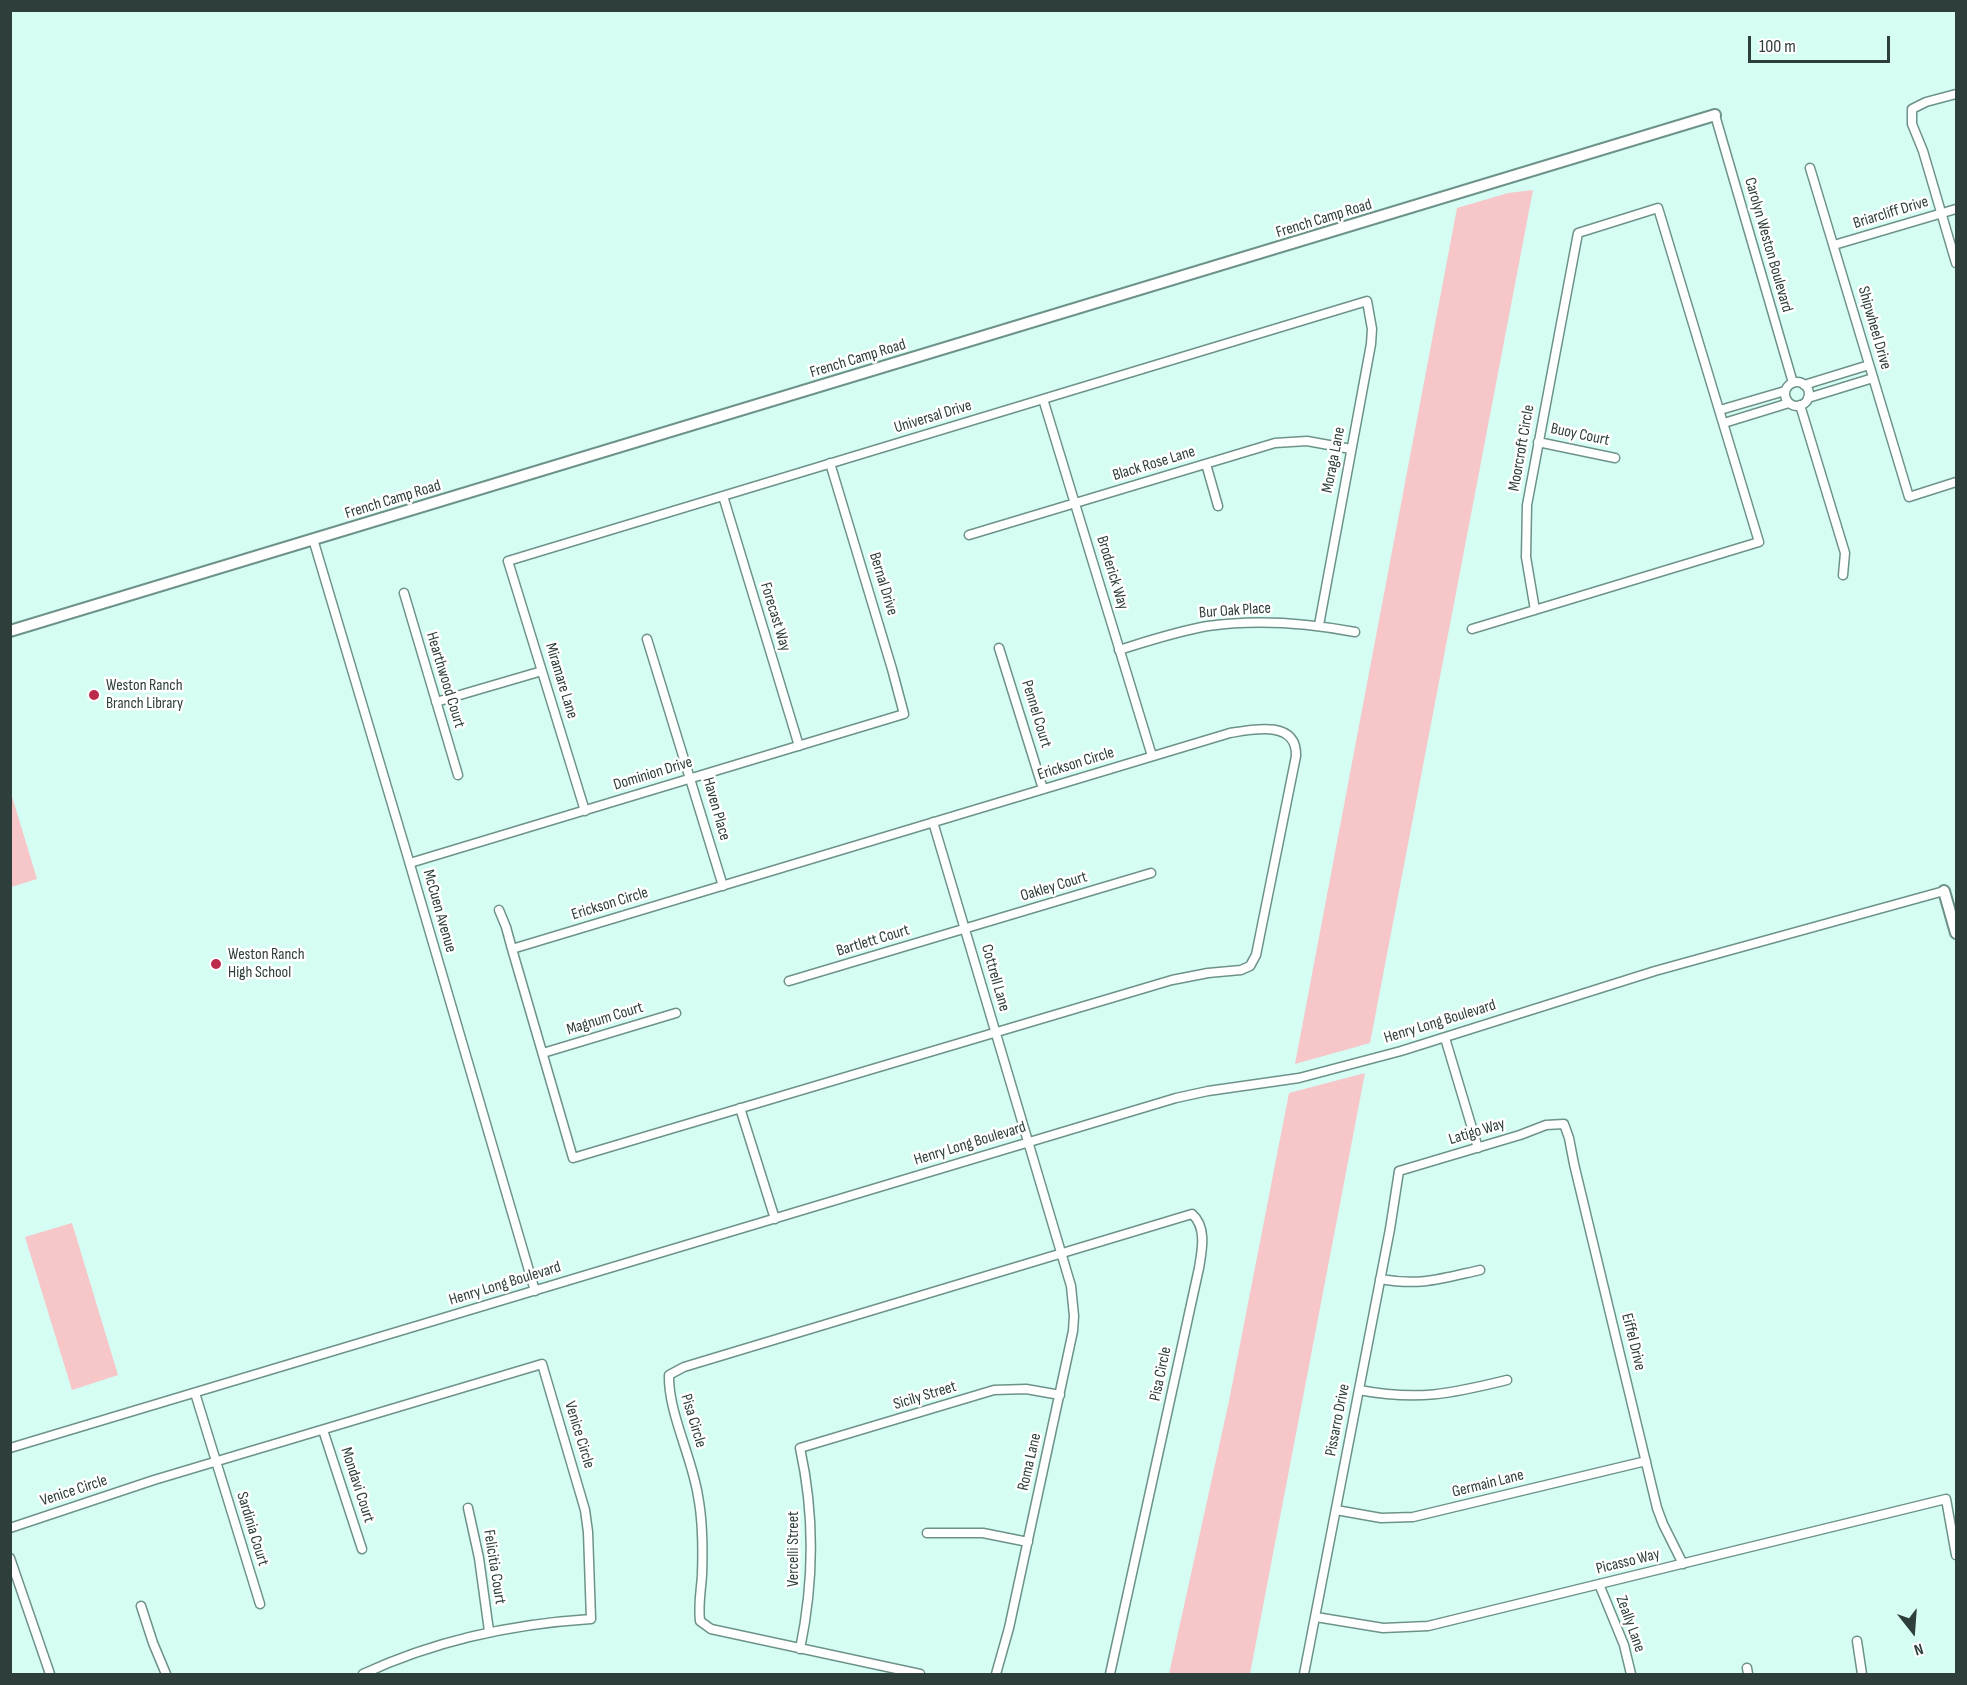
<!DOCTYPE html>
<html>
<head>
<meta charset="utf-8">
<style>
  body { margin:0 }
  #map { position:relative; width:1967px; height:1685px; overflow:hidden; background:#d5fdf3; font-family:"Sofia Sans Condensed",sans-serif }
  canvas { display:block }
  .frame { position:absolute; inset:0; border:12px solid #2e3e3a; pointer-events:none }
  .north { position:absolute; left:1883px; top:1601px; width:60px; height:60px; -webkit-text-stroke:4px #fff; paint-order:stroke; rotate:163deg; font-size:16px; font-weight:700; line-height:24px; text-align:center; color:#2e3e3a }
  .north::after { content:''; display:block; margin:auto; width:21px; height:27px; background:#2e3e3a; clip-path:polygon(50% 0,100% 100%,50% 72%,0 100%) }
  .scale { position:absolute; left:1748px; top:36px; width:142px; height:27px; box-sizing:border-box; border:3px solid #2e3e3a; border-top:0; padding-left:8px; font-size:18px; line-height:21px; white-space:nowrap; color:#2e3e3a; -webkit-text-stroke:4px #fff; paint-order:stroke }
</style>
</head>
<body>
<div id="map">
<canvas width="1967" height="1685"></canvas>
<div class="frame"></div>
<div class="north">N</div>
<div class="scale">100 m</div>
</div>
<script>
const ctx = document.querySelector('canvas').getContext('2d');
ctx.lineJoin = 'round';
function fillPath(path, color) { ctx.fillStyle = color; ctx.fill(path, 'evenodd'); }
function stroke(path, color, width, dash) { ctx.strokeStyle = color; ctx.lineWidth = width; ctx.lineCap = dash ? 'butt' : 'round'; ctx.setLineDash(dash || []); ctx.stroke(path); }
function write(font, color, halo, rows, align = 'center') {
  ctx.font = font + ' "Sofia Sans Condensed",sans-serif'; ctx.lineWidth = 5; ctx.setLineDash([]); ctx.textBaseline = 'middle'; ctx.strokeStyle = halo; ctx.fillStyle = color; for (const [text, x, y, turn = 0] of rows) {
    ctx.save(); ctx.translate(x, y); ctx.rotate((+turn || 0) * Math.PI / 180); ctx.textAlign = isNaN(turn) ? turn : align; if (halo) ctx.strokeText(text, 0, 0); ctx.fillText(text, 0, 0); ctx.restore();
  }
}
fillPath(new Path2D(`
  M 1533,190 L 1370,1043 L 1295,1064 L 1457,208 L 1508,193 Z
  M 11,793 L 37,879 L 11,887 L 10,887 Z
  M 1365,1073 L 1250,1674 L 1169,1674 L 1229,1401 L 1289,1093 Z
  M 72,1223 L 118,1375 L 72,1390 L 25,1237 Z`), '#f6c6c9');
const minor = new Path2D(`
  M 1956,94 L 1926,102 L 1912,109 L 1912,124 L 1923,151 L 1956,263
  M 1715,115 L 1793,383
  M 1810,168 L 1909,497 L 1956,482
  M 1834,245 L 1956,209
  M1785 394a12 12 0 1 1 24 0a12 12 0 1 1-24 0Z
  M 1804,385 L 1869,365
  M 1808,398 L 1873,378
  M 1043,399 L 1152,756
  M 1800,405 L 1845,553 L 1843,575
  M 1720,410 L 1785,391
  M 1724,423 L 1789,403
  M 1538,442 L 1615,458
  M 1206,464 L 1218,506
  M 723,496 L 799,746
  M 969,535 L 1275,443 L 1307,441 L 1351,449
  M 313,539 L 406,851 L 535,1291
  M 404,593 L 458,775
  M 1472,629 L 1759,542 L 1658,208 L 1578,233 L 1527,505 L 1526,557 L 1535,610
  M 647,639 L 723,886
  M 999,648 L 1043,789
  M 1119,650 C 1148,641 1178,631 1208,626 C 1258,619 1307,623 1355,632
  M 436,702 L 542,671
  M 585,811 L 508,561 L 1367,301 L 1372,329 L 1371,344 L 1319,625
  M 933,822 L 1071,1286 L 1074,1316 L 1073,1331 L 1009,1628 L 996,1674
  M 410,863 L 904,714 L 892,669 L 830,463
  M 499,910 L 506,927 L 512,949 L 573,1158 L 1172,980 L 1208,973 L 1241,970 L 1250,966 L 1256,955 L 1296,756 C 1297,720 1254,729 1230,733 L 512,949
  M 789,981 L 1151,873
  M 1445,1038 L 1478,1148
  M 543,1053 L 676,1013
  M 740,1108 L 775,1219
  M 1380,1279 C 1421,1286 1440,1279 1480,1270
  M 1359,1390 C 1418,1401 1450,1394 1507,1380
  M 195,1393 L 260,1604
  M 323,1430 L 362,1549
  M 10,1448 L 1176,1098 L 1208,1091 L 1299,1078 L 1401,1051 L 1655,971 L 1944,891
  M 468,1508 L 479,1558 L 489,1631
  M 1336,1510 L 1381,1518 L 1413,1517 L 1646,1461
  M 10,1528 L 154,1480 L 542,1364 L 585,1510 L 588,1532 L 591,1619 C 511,1624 436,1640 363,1674
  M 927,1533 L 983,1533 L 1028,1542
  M 10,1558 L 50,1674
  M 1599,1584 L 1624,1645 L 1631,1674
  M 141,1606 L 153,1643 L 166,1674
  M 1316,1617 L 1383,1628 L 1428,1626 L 1946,1499 L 1956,1555
  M 1857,1641 L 1862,1674
  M 800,1649 C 814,1582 815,1516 800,1448 L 994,1390 L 1026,1389 L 1060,1395
  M 1747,1668 L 1748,1674
  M 920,1674 L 711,1629 L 700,1621 C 698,1605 701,1591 702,1575 C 703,1548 703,1522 698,1496 C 692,1457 668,1412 669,1375 L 684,1367 L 1192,1214 C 1207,1227 1202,1250 1199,1268 L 1110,1674
  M 1304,1674 L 1390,1229 L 1399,1171 L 1520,1135 L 1546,1125 L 1564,1124 L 1569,1138 L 1574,1164 L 1657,1508 L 1663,1524 L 1683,1564`);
const tertiary = new Path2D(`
  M 10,631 L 1715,115
  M 1944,891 L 1956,933`);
stroke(minor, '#6d9289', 11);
stroke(tertiary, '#6d9289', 14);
stroke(minor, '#fff', 8);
stroke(tertiary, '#fff', 10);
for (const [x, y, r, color] of [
  [94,695,6,"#bc2b4b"],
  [216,964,6,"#bc2b4b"]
]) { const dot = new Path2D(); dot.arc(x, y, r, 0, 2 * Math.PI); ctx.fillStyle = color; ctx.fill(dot); stroke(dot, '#fff', 2); }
write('16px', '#2e3e3a', '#fff', [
  ["Briarcliff Drive",1891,213,-17],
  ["French Camp Road",1324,219,-17],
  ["Carolyn Weston Boulevard",1768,245,74],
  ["Shipwheel Drive",1874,328,74],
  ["French Camp Road",858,359,-17],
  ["Universal Drive",933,417,-17],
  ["Buoy Court",1580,435,12],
  ["Moorcroft Circle",1522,448,-80],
  ["Moraga Lane",1334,460,-79],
  ["Black Rose Lane",1154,464,-17],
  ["French Camp Road",393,500,-17],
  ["Broderick Way",1112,573,73],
  ["Bernal Drive",883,584,73],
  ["Bur Oak Place",1235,611,-4],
  ["Forecast Way",775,617,73],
  ["Hearthwood Court",445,680,73],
  ["Miramare Lane",561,681,73],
  ["Pennel Court",1036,714,73],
  ["Erickson Circle",1076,764,-17],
  ["Dominion Drive",653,774,-17],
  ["Haven Place",716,809,74],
  ["Oakley Court",1054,887,-17],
  ["Erickson Circle",610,904,-17],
  ["McCuen Avenue",439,911,74],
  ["Bartlett Court",873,941,-17],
  ["Cottrell Lane",995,978,74],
  ["Magnum Court",605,1019,-17],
  ["Henry Long Boulevard",1440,1022,-17],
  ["Latigo Way",1477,1132,-17],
  ["Henry Long Boulevard",970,1144,-17],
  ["Henry Long Boulevard",505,1284,-17],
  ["Eiffel Drive",1633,1342,76],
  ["Pisa Circle",1161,1374,-78],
  ["Sicily Street",925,1396,-17],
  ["Pissarro Drive",1338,1420,-79],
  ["Pisa Circle",693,1421,73],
  ["Venice Circle",579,1435,73],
  ["Roma Lane",1030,1462,-77],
  ["Germain Lane",1488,1484,-14],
  ["Mondavi Court",357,1485,72],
  ["Venice Circle",74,1491,-18],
  ["Sardinia Court",252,1529,73],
  ["Vercelli Street",794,1549,-90],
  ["Picasso Way",1628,1562,-14],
  ["Felicitia Court",494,1567,81],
  ["Zeally Lane",1630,1624,70]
]);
write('16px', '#2e3e3a', '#fff', [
  ["Weston Ranch",106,686],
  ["Branch Library",106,704],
  ["Weston Ranch",228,955],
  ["High School",228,973]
], 'left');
</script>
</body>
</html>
